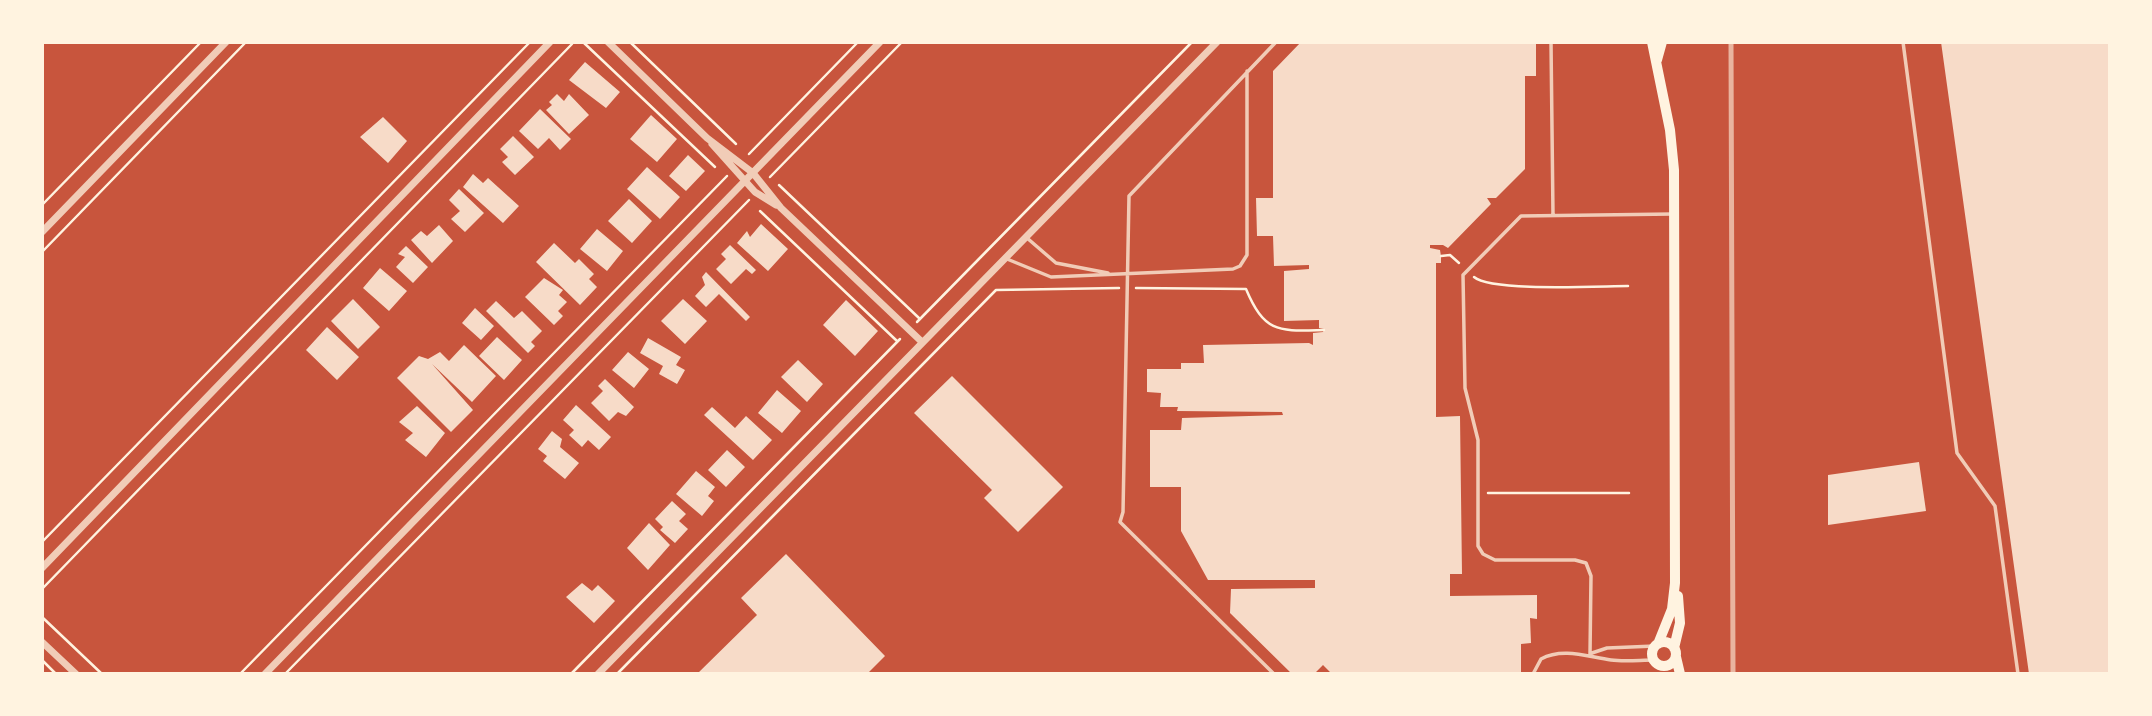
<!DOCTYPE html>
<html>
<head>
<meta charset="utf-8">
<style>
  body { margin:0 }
  #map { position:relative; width:2152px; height:716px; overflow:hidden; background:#c8553d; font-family:Rubik,sans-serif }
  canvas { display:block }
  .frame { position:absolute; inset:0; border:44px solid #fff3e0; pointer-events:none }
</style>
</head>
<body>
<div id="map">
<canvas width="2152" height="716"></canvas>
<div class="frame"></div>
</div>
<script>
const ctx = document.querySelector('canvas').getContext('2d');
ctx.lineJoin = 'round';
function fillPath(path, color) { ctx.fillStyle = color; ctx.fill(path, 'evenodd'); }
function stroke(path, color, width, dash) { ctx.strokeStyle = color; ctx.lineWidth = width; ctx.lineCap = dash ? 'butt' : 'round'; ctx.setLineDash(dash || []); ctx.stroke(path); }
fillPath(new Path2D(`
  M 1301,42 L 1536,42 L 1536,76 L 1525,76 L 1525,169 L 1496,198 L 1487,198 L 1491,204 L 1448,248 L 1443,245 L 1430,245 L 1430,248 L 1440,250 L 1441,256 L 1441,263 L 1436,263 L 1436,417 L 1460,416 L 1462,574 L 1450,574 L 1450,596 L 1537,595 L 1537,619 L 1530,618 L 1531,643 L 1521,644 L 1521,674 L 1332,674 L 1323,665 L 1314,674 L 1292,674 L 1230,613 L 1231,589 L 1315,588 L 1315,580 L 1208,580 L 1181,531 L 1181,487 L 1150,487 L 1150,430 L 1181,430 L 1182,418 L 1283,415 L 1282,412 L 1177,411 L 1178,407 L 1160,407 L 1161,393 L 1147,392 L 1147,369 L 1181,369 L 1181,363 L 1204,363 L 1203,345 L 1309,343 L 1313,345 L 1313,333 L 1323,332 L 1324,329 L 1319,328 L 1319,320 L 1284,321 L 1284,271 L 1309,269 L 1309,265 L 1274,266 L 1273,236 L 1257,236 L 1256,198 L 1273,198 L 1273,71 Z
  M 1941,42 L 2110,42 L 2110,674 L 2029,674 Z
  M 585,62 L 620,92 L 606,108 L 569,80 Z
  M 557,94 L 564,101 L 569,94 L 589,115 L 569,134 L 546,110 L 552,105 L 549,102 Z
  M 540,109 L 571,139 L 560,150 L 549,138 L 538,149 L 519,131 Z
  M 651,115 L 677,139 L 657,162 L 630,139 Z
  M 383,117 L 407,141 L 388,163 L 360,137 Z
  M 513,136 L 534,157 L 515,175 L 502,162 L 508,157 L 500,149 Z
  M 688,155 L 705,171 L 686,191 L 669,176 Z
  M 647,167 L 680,197 L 660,219 L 627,189 Z
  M 473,174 L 483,183 L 488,178 L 519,206 L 503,223 L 463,187 Z
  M 459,189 L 484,213 L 465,232 L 451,219 L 460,211 L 449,200 Z
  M 629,199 L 652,221 L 632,243 L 608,221 Z
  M 761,224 L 788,249 L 768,271 L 737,243 L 747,231 L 750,237 Z
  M 439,225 L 453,241 L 432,263 L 411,240 L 421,231 L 427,236 Z
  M 597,229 L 623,251 L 607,271 L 580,249 Z
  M 554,243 L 575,263 L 579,259 L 594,274 L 589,279 L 597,287 L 580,305 L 536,262 Z
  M 730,245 L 756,270 L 752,274 L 746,269 L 731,284 L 716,269 L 726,259 L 721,254 Z
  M 406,246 L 428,267 L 413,283 L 396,267 L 405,257 L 398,254 Z
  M 380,268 L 407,291 L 389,311 L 363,288 Z
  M 706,272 L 750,317 L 746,321 L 719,294 L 706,307 L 695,296 L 705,285 L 702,277 Z
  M 544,278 L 563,290 L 559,295 L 567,302 L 558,311 L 563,316 L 554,325 L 525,297 Z
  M 353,299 L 380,327 L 358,349 L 331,321 Z
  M 683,299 L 707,321 L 685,344 L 661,321 Z
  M 846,300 L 878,331 L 855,356 L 823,325 Z
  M 496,301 L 514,318 L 522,311 L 542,331 L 531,342 L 535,346 L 528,353 L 486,311 Z
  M 475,308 L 494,326 L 481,340 L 462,323 Z
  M 327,327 L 359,357 L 337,380 L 306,350 Z
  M 497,337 L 522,360 L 504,380 L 479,356 Z
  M 648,338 L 681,357 L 676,365 L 685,370 L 677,384 L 659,374 L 663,366 L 640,353 Z
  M 464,345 L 496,376 L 472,402 L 432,364 L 473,410 L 451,432 L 397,378 L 419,356 L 428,359 L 440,352 L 449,361 Z
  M 628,352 L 649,369 L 634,388 L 612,370 Z
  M 798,360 L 823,384 L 807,402 L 781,377 Z
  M 952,376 L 1063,487 L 1018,532 L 984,498 L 992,490 L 914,413 Z
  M 605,379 L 634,407 L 626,416 L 618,412 L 609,421 L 591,403 L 603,391 L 598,386 Z
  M 777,390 L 801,411 L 782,433 L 758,413 Z
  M 576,405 L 611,437 L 599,450 L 588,440 L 582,447 L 569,435 L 574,430 L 563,420 Z
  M 417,406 L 445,433 L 426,457 L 405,440 L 413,433 L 399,422 Z
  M 712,407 L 735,428 L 746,416 L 772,440 L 753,460 L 704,415 Z
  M 552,431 L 562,439 L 560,447 L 579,463 L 565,479 L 543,461 L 547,456 L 538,449 Z
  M 727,450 L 745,467 L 726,487 L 708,470 Z
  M 1919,462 L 1926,511 L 1828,525 L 1828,475 Z
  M 696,471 L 715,487 L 708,496 L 714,501 L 702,516 L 676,494 Z
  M 672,501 L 686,514 L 679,521 L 688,529 L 675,543 L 660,530 L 663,527 L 655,519 Z
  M 649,523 L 670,545 L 648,570 L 627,548 Z
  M 786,554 L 885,656 L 867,674 L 697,674 L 757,615 L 741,598 Z
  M 582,583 L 592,591 L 598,585 L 615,601 L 594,623 L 566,597 Z`), '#f7dbc8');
stroke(new Path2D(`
  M 583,42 L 715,167
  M 630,42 L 736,144
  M 749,154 L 858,42
  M 770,177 L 902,42
  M 779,185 L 920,319
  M 42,205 L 201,42
  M 760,211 L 897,341
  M 42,252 L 246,42
  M 1441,256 L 1450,255 L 1459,263
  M 1474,277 C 1491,292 1600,286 1628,286
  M 1136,288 L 1246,289 C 1265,334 1279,331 1324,330
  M 917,322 L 1192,42
  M 1488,493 L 1629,493
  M 42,542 L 530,42
  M 42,589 L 572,44
  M 42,617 L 102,674
  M 42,660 L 56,674
  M 240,674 L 727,176
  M 285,674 L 749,200
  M 571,674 L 900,339
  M 617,674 L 996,290 L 1119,288`), '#fff3e0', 2.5);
stroke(new Path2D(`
  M 1551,42 L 1553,215
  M 1903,42 L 1957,453 L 1995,506 L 2018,674
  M 1027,238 L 1056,263 L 1108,273
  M 1007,259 L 1051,277 L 1233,269 L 1240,266 L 1247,255 L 1247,71
  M 1592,653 L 1607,648 L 1655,646
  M 1590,654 L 1591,576 L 1586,563 L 1575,560 L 1495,560 L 1483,554 L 1478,546 L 1478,440 L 1465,388 L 1463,275 L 1521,216 L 1673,214
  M 1274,674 L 1120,522 L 1123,512 L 1129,196 L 1276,42
  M 1533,674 L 1541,659 C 1563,647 1588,657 1611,660 C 1625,662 1640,660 1655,660`), '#f1ccb7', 3.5);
stroke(new Path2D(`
  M 608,42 L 707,138 L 753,173 L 781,208 L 922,342
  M 712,144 L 755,192 L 776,205
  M 42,232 L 226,42
  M 42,568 L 550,42
  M 42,642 L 76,674
  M 265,674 L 880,42
  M 598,674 L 1217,42`), '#f1ccb7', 7);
stroke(new Path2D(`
  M 1652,42 L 1670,130 L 1674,170 L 1675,583 L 1672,609 L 1658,644
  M 1657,60 L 1662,42
  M1652 654a12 12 0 1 1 24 0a12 12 0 1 1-24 0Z
  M 1674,648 L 1680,623 L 1678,596
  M 1676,657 L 1680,674`), '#fff3e0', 10);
stroke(new Path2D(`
  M 1731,42 L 1733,674`), '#e9b49f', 5);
</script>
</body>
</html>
